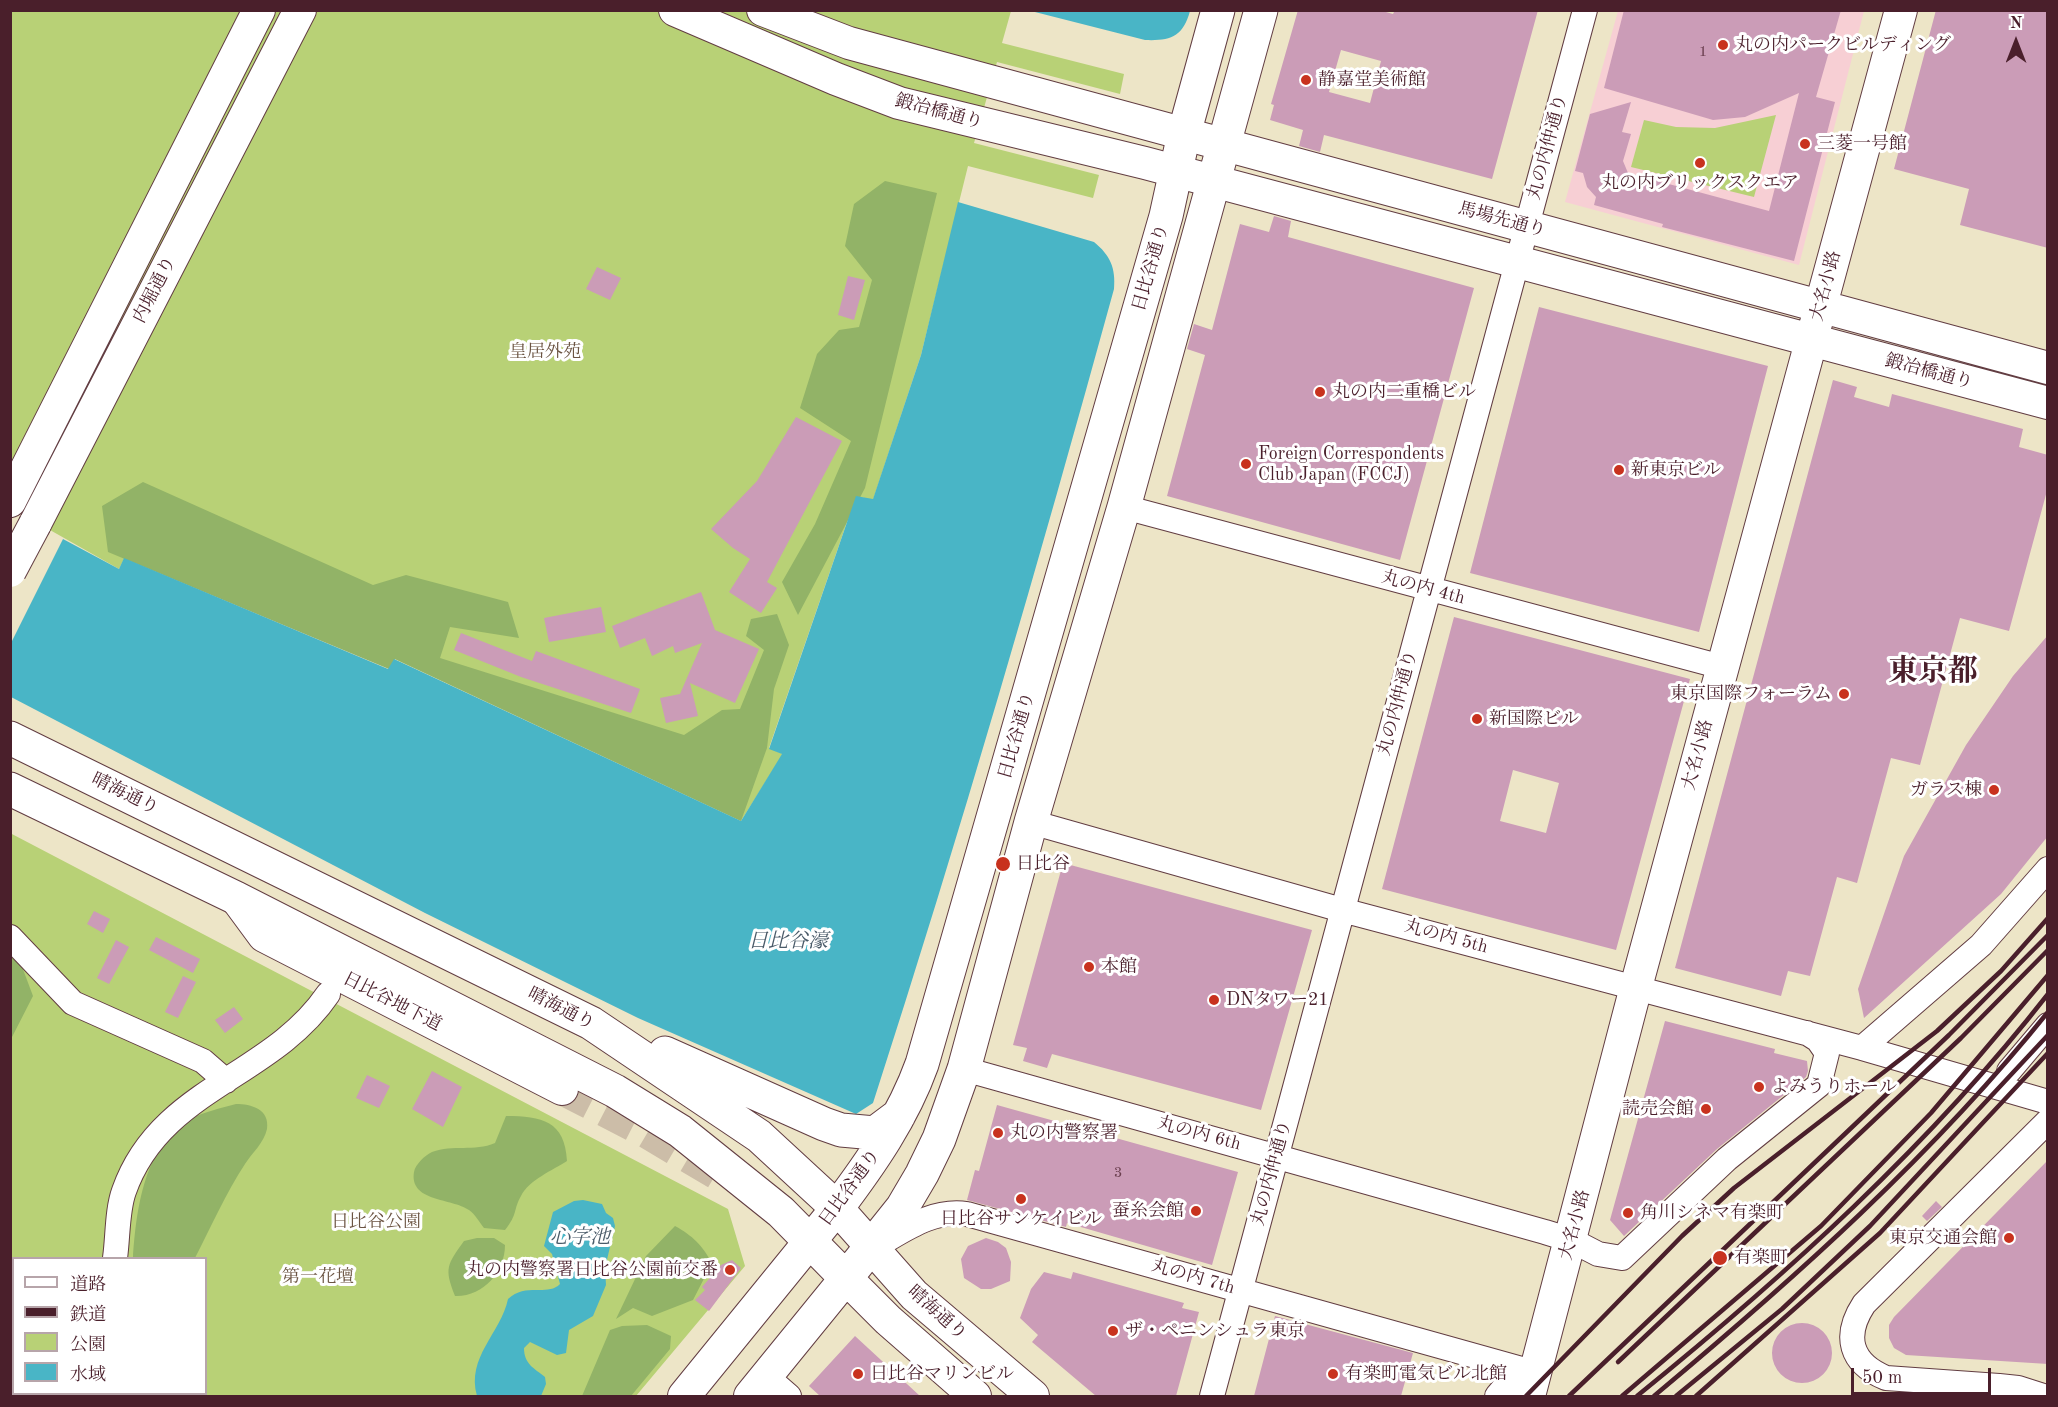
<!DOCTYPE html>
<html>
<head>
<meta charset="utf-8">
<style>
  body { margin:0 }
  #map { position:relative; width:2058px; height:1407px; overflow:hidden; background:#ede5c7; font-family:"Old Standard TT","Noto Serif JP",serif }
  canvas { display:block }
  .frame { position:absolute; inset:0; border:12px solid #4a1f2b; pointer-events:none }
  .legend { position:absolute; left:12px; top:1257px; width:195px; height:138px; box-sizing:border-box; background:#fff; border:2px solid #b7a5aa; margin:0; padding:8px 10px; list-style:none; font-size:18px; color:#4a1f2b }
  .legend li { display:flex; align-items:center; gap:12px; height:30px }
  .legend b { width:30px; border:2px solid #b7a5aa }
  .north { position:absolute; left:1986px; top:12px; width:60px; height:60px; -webkit-text-stroke:4px #fff; paint-order:stroke; rotate:0deg; font-size:16px; font-weight:700; line-height:24px; text-align:center; color:#4a1f2b }
  .north::after { content:''; display:block; margin:auto; width:21px; height:27px; background:#4a1f2b; clip-path:polygon(50% 0,100% 100%,50% 72%,0 100%) }
  .scale { position:absolute; left:1851px; top:1368px; width:140px; height:27px; box-sizing:border-box; border:3px solid #4a1f2b; border-top:0; padding-left:8px; font-size:18px; line-height:21px; white-space:nowrap; color:#4a1f2b; -webkit-text-stroke:4px #fff; paint-order:stroke }
</style>
</head>
<body>
<div id="map">
<canvas width="2058" height="1407"></canvas>
<div class="frame"></div>
<ul class="legend">
<li><b style="height:8px;background:#fff"></b>道路</li>
<li><b style="height:8px;background:#4a1f2b"></b>鉄道</li>
<li><b style="height:16px;background:#b8d176"></b>公園</li>
<li><b style="height:16px;background:#49b5c6"></b>水域</li>
</ul>
<div class="north">N</div>
<div class="scale">50 m</div>
</div>
<script>
const ctx = document.querySelector('canvas').getContext('2d');
ctx.lineJoin = 'round';
function fillPath(path, color) { ctx.fillStyle = color; ctx.fill(path, 'evenodd'); }
function stroke(path, color, width, dash) { ctx.strokeStyle = color; ctx.lineWidth = width; ctx.lineCap = dash ? 'butt' : 'round'; ctx.setLineDash(dash || []); ctx.stroke(path); }
function write(font, color, halo, rows, align = 'center') {
  ctx.font = font + ' "Old Standard TT","Noto Serif JP",serif'; ctx.lineWidth = 6; ctx.setLineDash([]); ctx.textBaseline = 'middle'; ctx.strokeStyle = halo; ctx.fillStyle = color; for (const [text, x, y, turn = 0] of rows) {
    ctx.save(); ctx.translate(x, y); ctx.rotate((+turn || 0) * Math.PI / 180); ctx.textAlign = isNaN(turn) ? turn : align; if (halo) ctx.strokeText(text, 0, 0); ctx.fillText(text, 0, 0); ctx.restore();
  }
}
fillPath(new Path2D(`
  M 1618,11 L 1864,11 L 1799,265 L 1565,202 Z`), '#f7cfd4');
fillPath(new Path2D(`
  M 11,11 L 1011,11 L 1002,43 L 1124,74 L 1120,94 L 997,62 L 974,143 L 1099,175 L 1093,198 L 968,166 L 921,355 L 873,500 L 856,496 L 769,748 L 783,754 L 741,821 L 395,659 L 124,559 L 119,569 L 11,508 Z
  M 1776,115 L 1754,197 L 1631,167 L 1644,120 L 1676,127 L 1715,128 Z
  M 10,833 L 728,1209 L 745,1266 L 636,1396 L 11,1396 ZM 14,1258 L 206,1258 L 206,1394 L 14,1394 Z`), '#b8d176');
fillPath(new Path2D(`
  M 885,181 L 937,193 L 865,488 L 798,615 L 782,582 L 815,524 L 851,441 L 800,408 L 817,354 L 839,330 L 859,327 L 872,280 L 845,246 L 854,204 Z
  M 143,482 L 373,585 L 406,575 L 508,602 L 519,638 L 450,627 L 440,658 L 684,735 L 722,710 L 740,709 L 764,650 L 746,636 L 751,619 L 777,614 L 789,645 L 774,689 L 767,748 L 741,821 L 395,659 L 389,669 L 108,552 L 102,506 Z
  M 11,955 L 21,964 L 33,996 L 11,1039 Z
  M 236,1104 C 251,1104 270,1109 267,1129 C 264,1143 252,1153 245,1164 C 226,1193 211,1227 195,1258 L 133,1258 C 136,1212 144,1142 192,1118 C 205,1112 221,1108 236,1104 Z
  M 506,1116 C 542,1116 565,1121 567,1161 C 553,1170 529,1180 521,1196 C 513,1210 518,1214 505,1230 L 484,1228 C 480,1223 475,1214 469,1210 C 452,1198 409,1202 414,1172 C 415,1165 425,1155 432,1152 C 453,1144 474,1152 495,1143 Z
  M 675,1226 C 693,1236 702,1245 712,1263 L 693,1300 L 652,1316 L 633,1308 L 616,1319 L 646,1256 Z
  M 477,1238 L 494,1238 L 505,1245 C 505,1272 483,1297 455,1296 C 444,1268 447,1265 464,1241 Z
  M 647,1325 L 671,1336 L 670,1349 L 631,1396 L 582,1396 L 610,1330 L 622,1326 Z`), '#92b367');
fillPath(new Path2D(`
  M 1031,11 L 1190,11 C 1183,37 1170,41 1145,40 Z
  M 958,202 L 1094,242 C 1110,255 1116,268 1114,289 C 1039,562 960,834 873,1103 L 856,1114 L 638,1018 L 425,913 L 11,697 L 11,643 L 63,539 L 119,569 L 124,558 L 388,669 L 394,659 L 741,821 L 782,754 L 769,749 L 856,496 L 873,499 L 921,355 Z
  M 583,1200 L 602,1204 L 606,1213 L 613,1218 L 615,1226 L 605,1268 L 606,1285 L 593,1316 L 569,1330 L 566,1353 L 557,1355 L 530,1342 L 524,1348 C 524,1364 534,1368 545,1377 L 546,1384 L 541,1396 L 477,1396 C 466,1357 501,1333 508,1299 C 526,1282 547,1297 560,1284 L 552,1254 L 544,1246 L 553,1212 L 574,1201 Z`), '#49b5c6');
fillPath(new Path2D(`
  M 1298,10 L 1379,10 L 1393,14 L 1395,10 L 1538,10 L 1492,179 L 1324,135 L 1320,152 L 1299,146 L 1303,130 L 1270,120 L 1274,105 L 1271,104 ZM 1341,50 L 1381,61 L 1370,103 L 1329,92 Z
  M 1624,10 L 1841,10 L 1816,97 L 1835,102 L 1794,261 L 1662,227 L 1663,224 L 1594,205 L 1596,197 L 1587,187 L 1583,173 L 1575,171 L 1590,114 L 1631,102 L 1622,132 L 1631,134 L 1623,161 L 1628,173 L 1769,211 L 1799,93 L 1745,117 L 1713,120 L 1604,88 Z
  M 1936,10 L 2048,10 L 2048,248 L 1960,225 L 1969,189 L 1894,169 Z
  M 1274,216 L 1291,221 L 1288,237 L 1474,288 L 1400,560 L 1167,496 L 1205,355 L 1187,349 L 1194,324 L 1212,330 L 1240,224 L 1269,232 Z
  M 597,267 L 621,278 L 610,300 L 586,289 Z
  M 848,276 L 865,280 L 854,320 L 838,315 Z
  M 1539,307 L 1768,366 L 1699,632 L 1470,573 Z
  M 1833,380 L 1857,387 L 1854,397 L 1889,407 L 1892,394 L 2023,429 L 2019,447 L 2048,455 L 2048,487 L 2009,631 L 1960,618 L 1920,765 L 1891,758 L 1857,883 L 1837,877 L 1810,976 L 1788,971 L 1781,996 L 1675,968 Z
  M 796,417 L 842,441 L 767,582 L 777,588 L 761,613 L 729,592 L 750,559 L 733,548 L 711,529 L 757,481 Z
  M 701,592 L 715,630 L 759,649 L 735,703 L 690,683 L 698,716 L 666,723 L 660,698 L 680,694 L 702,643 L 675,653 L 673,646 L 652,656 L 645,638 L 620,648 L 612,626 Z
  M 601,607 L 606,632 L 549,642 L 544,618 Z
  M 1454,617 L 1690,679 L 1616,950 L 1382,889 ZM 1513,770 L 1559,783 L 1546,833 L 1500,821 Z
  M 461,633 L 532,661 L 536,651 L 640,689 L 631,713 L 521,677 L 454,650 Z
  M 2048,635 L 2048,836 L 2001,894 L 1864,1018 L 1858,989 L 1904,856 L 1966,745 L 2013,676 Z
  M 1063,863 L 1312,930 L 1261,1110 L 1052,1054 L 1047,1068 L 1023,1061 L 1027,1048 L 1013,1045 Z
  M 94,911 L 110,919 L 103,933 L 87,924 Z
  M 156,937 L 200,959 L 193,973 L 149,950 Z
  M 116,940 L 129,947 L 109,984 L 97,978 Z
  M 183,976 L 196,982 L 178,1018 L 165,1012 Z
  M 234,1007 L 243,1019 L 225,1033 L 215,1020 Z
  M 1665,1021 L 1775,1049 L 1774,1053 L 1807,1061 L 1808,1071 L 1806,1077 L 1717,1149 L 1624,1236 L 1610,1220 Z
  M 432,1071 L 462,1087 L 443,1127 L 412,1109 Z
  M 367,1075 L 390,1086 L 379,1108 L 356,1098 Z
  M 997,1105 L 1238,1172 L 1212,1265 L 1067,1223 L 1066,1227 L 967,1200 L 975,1170 L 979,1171 Z
  M 2048,1160 L 2048,1364 L 1906,1355 L 1894,1348 L 1889,1338 L 1889,1325 L 1894,1317 Z
  M 1936,1201 L 1942,1207 L 1927,1221 L 1922,1216 Z
  M 986,1238 L 998,1242 L 1006,1248 L 1011,1262 L 1010,1281 L 991,1289 L 981,1289 L 964,1278 L 961,1259 L 968,1246 Z
  M 732,1260 L 741,1268 L 709,1311 L 695,1300 L 705,1290 L 702,1287 L 721,1265 Z
  M 1044,1272 L 1071,1279 L 1073,1272 L 1184,1303 L 1182,1308 L 1199,1312 L 1176,1396 L 1096,1396 L 1032,1342 L 1038,1335 L 1020,1318 L 1031,1289 Z
  M 1275,1316 L 1413,1353 L 1401,1396 L 1254,1396 Z
  M1772 1353a30 30 0 1 1 60 0a30 30 0 1 1-60 0Z
  M 855,1336 L 920,1396 L 820,1396 L 809,1386 Z`), '#cb9cb7');
stroke(new Path2D(`
  M 562,1089 L 646,1132 L 717,1174`), '#ccbda8', 32, [32, 16]);
const minor = new Path2D(`
  M 1124,507 L 1722,667
  M 1031,822 L 1342,910 L 1862,1048 L 2048,1102
  M 10,937 L 73,1003 L 203,1061 L 226,1081
  M 1862,1048 L 1981,945 L 2048,869
  M 964,1069 L 1545,1232 L 1571,1240 L 1598,1254 L 1622,1258 L 1727,1159 L 1819,1085 L 1827,1053 L 1818,1040 L 1807,1033
  M 2009,1071 L 2048,1025
  M 878,1245 C 906,1229 933,1209 967,1214 L 1536,1373
  M 115,1258 C 118,1237 117,1210 124,1191 C 160,1088 271,1078 328,994
  M 766,1376 L 789,1396
  M 101,1396 L 102,1394
  M 1212,1396 L 1585,10
  M 1497,1396 L 1520,1369
  M 2043,1396 L 2018,1388 L 1999,1386 L 1886,1378 C 1850,1363 1843,1336 1864,1304 L 2048,1121`);
const major = new Path2D(`
  M 675,10 L 836,79 L 899,103 L 1145,163 L 2048,403
  M 763,10 L 849,43 L 2048,368
  M 10,501 L 259,10
  M 35,524 L 300,10
  M 236,898 L 264,936 L 562,1089
  M 684,1396 L 837,1208 L 914,1295 L 1033,1396
  M 750,1396 L 846,1278 L 888,1320 L 975,1396
  M 1529,1396 L 1636,987 L 1901,10`);
const highway = new Path2D(`
  M 10,738 L 591,1023 L 759,1136 L 837,1208 C 871,1163 903,1117 922,1064 L 1166,216 L 1184,134 L 1218,10
  M 10,789 L 236,898 L 615,1091 L 680,1131 L 781,1212 L 846,1278 L 902,1208 L 922,1174 L 939,1139 L 964,1069 L 1031,822 L 1124,507 L 1261,10
  M 665,1053 L 824,1124 L 841,1130 L 875,1133 L 899,1115`);
stroke(minor, '#623d42', 26);
stroke(major, '#623d42', 34);
stroke(highway, '#623d42', 35);
stroke(minor, '#fff', 24);
stroke(major, '#fff', 32);
stroke(highway, '#fff', 33);
stroke(new Path2D(`
  M 1618,1362 L 1961,1038 L 2048,950
  M 1526,1396 L 1682,1236 L 1734,1188 L 1937,1031 L 2001,971 L 2048,918
  M 1569,1396 L 1949,1035 L 2048,935
  M 1622,1396 L 1821,1226 L 1931,1113 L 2048,975
  M 1637,1396 C 1785,1276 1930,1145 2048,994
  M 1654,1396 C 1794,1279 1933,1155 2048,1012
  M 1676,1396 L 1782,1309 L 1870,1226 L 2048,1035
  M 1696,1396 L 1880,1233 L 2048,1053`), '#4a1f2b', 4.5);
const majorBridge = new Path2D(`
  M 10,571 L 35,524`);
stroke(majorBridge, '#623d42', 34, []);
stroke(majorBridge, '#fff', 32);
for (const [x, y, r, color] of [
  [1723,45,6,"#c8321e"],
  [1306,80,6,"#c8321e"],
  [1805,144,6,"#c8321e"],
  [1700,163,6,"#c8321e"],
  [1320,392,6,"#c8321e"],
  [1246,464,6,"#c8321e"],
  [1619,470,6,"#c8321e"],
  [1844,694,6,"#c8321e"],
  [1477,719,6,"#c8321e"],
  [1994,790,6,"#c8321e"],
  [1003,864,8,"#c8321e"],
  [1089,967,6,"#c8321e"],
  [1214,1000,6,"#c8321e"],
  [1759,1087,6,"#c8321e"],
  [1706,1109,6,"#c8321e"],
  [998,1133,6,"#c8321e"],
  [1021,1199,6,"#c8321e"],
  [1196,1211,6,"#c8321e"],
  [1628,1213,6,"#c8321e"],
  [2009,1238,6,"#c8321e"],
  [1720,1258,8,"#c8321e"],
  [730,1270,6,"#c8321e"],
  [1113,1331,6,"#c8321e"],
  [858,1374,6,"#c8321e"],
  [1333,1374,6,"#c8321e"]
]) { const dot = new Path2D(); dot.arc(x, y, r, 0, 2 * Math.PI); ctx.fillStyle = color; ctx.fill(dot); stroke(dot, '#fff', 2); }
write('15px', '#6a3e4e', null, [
  ["1",1703,52],
  ["3",1118,1173]
]);
write('18px', '#4a1f2b', '#fff', [
  ["丸の内パークビルディング",1735,45],
  ["静嘉堂美術館",1318,80],
  ["三菱一号館",1817,144],
  ["丸の内ブリックスクエア",1700,183,"center"],
  ["丸の内二重橋ビル",1332,392],
  ["Foreign Correspondents",1258,454],
  ["Club Japan (FCCJ)",1258,475],
  ["新東京ビル",1631,470],
  ["東京国際フォーラム",1832,694,"right"],
  ["新国際ビル",1489,719],
  ["ガラス棟",1982,790,"right"],
  ["日比谷",1016,864],
  ["本館",1101,967],
  ["DNタワー21",1226,1000],
  ["よみうりホール",1771,1087],
  ["読売会館",1694,1109,"right"],
  ["丸の内警察署",1010,1133],
  ["蚕糸会館",1184,1211,"right"],
  ["角川シネマ有楽町",1640,1213],
  ["日比谷サンケイビル",1021,1219,"center"],
  ["東京交通会館",1997,1238,"right"],
  ["有楽町",1734,1258],
  ["丸の内警察署日比谷公園前交番",718,1270,"right"],
  ["ザ・ペニンシュラ東京",1125,1331],
  ["日比谷マリンビル",870,1374],
  ["有楽町電気ビル北館",1345,1374]
], 'left');
write('18px', '#4a1f2b', '#fff', [
  ["鍛冶橋通り",939,112,15],
  ["丸の内仲通り",1548,147,-75],
  ["馬場先通り",1502,220,15],
  ["日比谷通り",1151,268,-74],
  ["大名小路",1826,286,-75],
  ["内堀通り",155,290,-63],
  ["鍛冶橋通り",1929,372,15],
  ["丸の内 4th",1423,588,15],
  ["丸の内仲通り",1398,703,-75],
  ["日比谷通り",1017,736,-74],
  ["大名小路",1698,755,-75],
  ["晴海通り",125,794,26],
  ["丸の内 5th",1446,937,15],
  ["日比谷地下道",392,1002,27],
  ["晴海通り",561,1009,27],
  ["丸の内 6th",1199,1134,15],
  ["丸の内仲通り",1272,1173,-75],
  ["日比谷通り",850,1188,-54],
  ["大名小路",1575,1225,-75],
  ["丸の内 7th",1193,1277,16],
  ["晴海通り",937,1313,42]
]);
write('18px', '#6b5442', '#fff', [
  ["皇居外苑",545,352],
  ["日比谷公園",376,1222],
  ["第一花壇",318,1277]
]);
write('italic 20px', '#4a5b69', '#fff', [
  ["日比谷濠",788,942],
  ["心字池",580,1238]
]);
write('bold 30px', '#4a1f2b', '#fff', [
  ["東京都",1933,672]
]);
</script>
</body>
</html>
